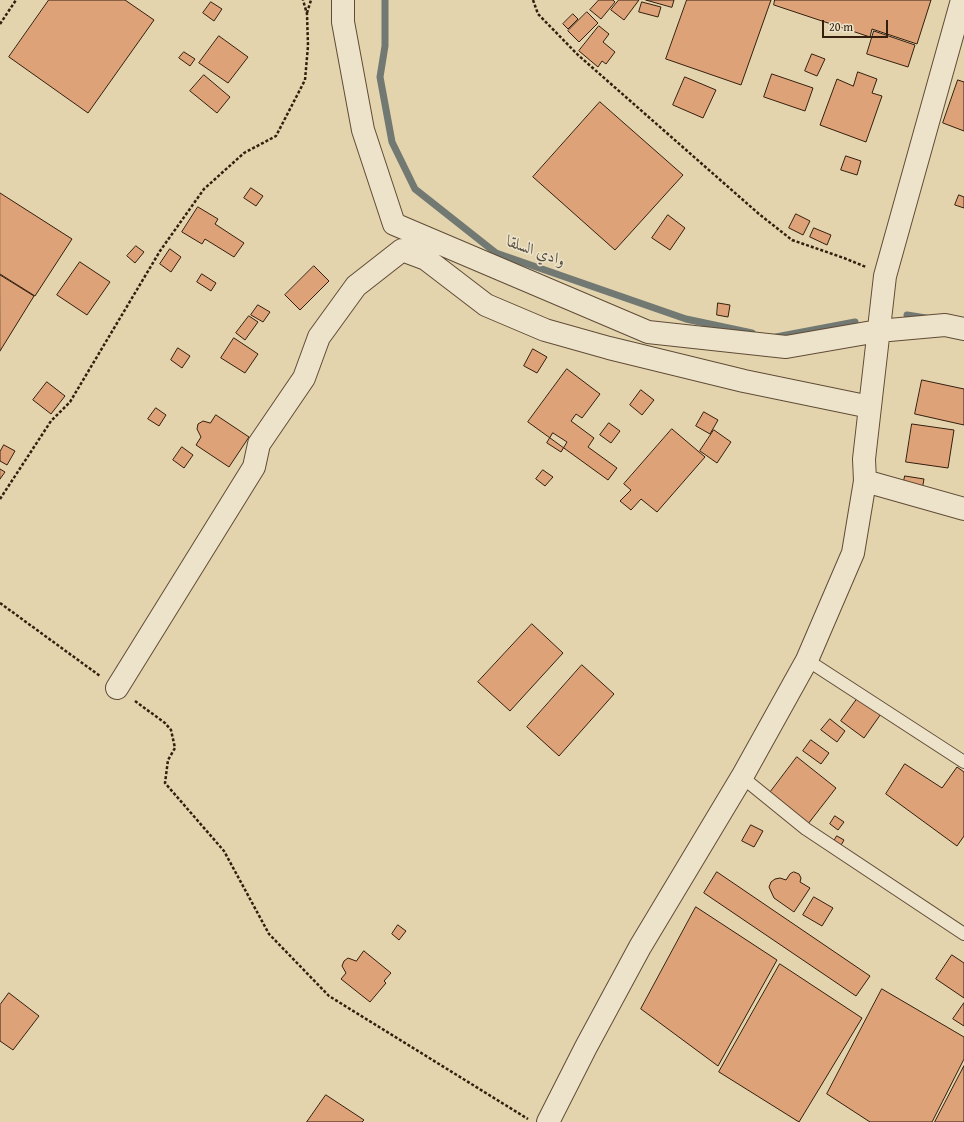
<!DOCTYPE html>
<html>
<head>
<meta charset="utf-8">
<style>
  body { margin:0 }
  #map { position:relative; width:964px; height:1122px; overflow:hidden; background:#e4d4ad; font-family:"Gentium Book Plus",serif }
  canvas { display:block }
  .scale { position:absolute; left:822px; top:20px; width:66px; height:18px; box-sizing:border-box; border:2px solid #341f0e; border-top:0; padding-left:5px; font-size:12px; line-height:14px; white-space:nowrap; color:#341f0e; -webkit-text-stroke:3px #ede3ca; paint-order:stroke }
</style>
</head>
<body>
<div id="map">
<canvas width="964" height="1122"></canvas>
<div class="scale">20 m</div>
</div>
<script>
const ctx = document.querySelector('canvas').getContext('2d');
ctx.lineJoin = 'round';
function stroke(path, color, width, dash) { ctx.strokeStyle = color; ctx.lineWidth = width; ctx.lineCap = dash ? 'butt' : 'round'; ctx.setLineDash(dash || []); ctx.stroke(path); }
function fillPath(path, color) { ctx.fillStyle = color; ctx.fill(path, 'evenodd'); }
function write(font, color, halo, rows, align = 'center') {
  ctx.font = font + ' "Gentium Book Plus",Amiri,serif'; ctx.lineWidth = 3; ctx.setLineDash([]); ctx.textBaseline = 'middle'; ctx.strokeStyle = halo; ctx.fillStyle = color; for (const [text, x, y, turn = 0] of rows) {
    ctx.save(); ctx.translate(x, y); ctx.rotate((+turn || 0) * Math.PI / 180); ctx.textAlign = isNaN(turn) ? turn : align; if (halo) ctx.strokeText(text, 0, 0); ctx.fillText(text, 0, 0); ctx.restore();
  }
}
stroke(new Path2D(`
  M 385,0 L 385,46 L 380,77 L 392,142 L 415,189 L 496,253 L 686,319 L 752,333
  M 907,315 L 926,318
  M 776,337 L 855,322`), '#717972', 7);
const building = new Path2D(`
  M 49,0 L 125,0 L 154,20 L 88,113 L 9,57 Z
  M 599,0 L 613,0 L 615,2 L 601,19 L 590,10 Z
  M 619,0 L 639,0 L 624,20 L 611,10 Z
  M 646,0 L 674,0 L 672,7 Z
  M 687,0 L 771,0 L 741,85 L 666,59 Z
  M 775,0 L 931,0 L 917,44 L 872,29 L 870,37 L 774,5 Z
  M 211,2 L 222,9 L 214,21 L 203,13 Z
  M 642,2 L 661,7 L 658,17 L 639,12 Z
  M 587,12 L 598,23 L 579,42 L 568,31 Z
  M 573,14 L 578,19 L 568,29 L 563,24 Z
  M 599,26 L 609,34 L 603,42 L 615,52 L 606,64 L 602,61 L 598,67 L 579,51 Z
  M 874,31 L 915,45 L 908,67 L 867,54 Z
  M 219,36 L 248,57 L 228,83 L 199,63 Z
  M 184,52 L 195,59 L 190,66 L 179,58 Z
  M 812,54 L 825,59 L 817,76 L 805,71 Z
  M 858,72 L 877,79 L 872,93 L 882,96 L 866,142 L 820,125 L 837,79 L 853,86 Z
  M 772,74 L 813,88 L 805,111 L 764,97 Z
  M 204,75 L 230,97 L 217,113 L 190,91 Z
  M 685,77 L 716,90 L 703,118 L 673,105 Z
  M 958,80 L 964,82 L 964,131 L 943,123 Z
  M 600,102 L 683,175 L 615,250 L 533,177 Z
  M 846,156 L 861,161 L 857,175 L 841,170 Z
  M 251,188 L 263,196 L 256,206 L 244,198 Z
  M 0,193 L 72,239 L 35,296 L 0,274 Z
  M 959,195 L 964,197 L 964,208 L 955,205 Z
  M 198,207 L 218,219 L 215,224 L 244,243 L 234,257 L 205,239 L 202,244 L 182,232 Z
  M 796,214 L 810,221 L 803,235 L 789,228 Z
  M 668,215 L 685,228 L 670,250 L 652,238 Z
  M 814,228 L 831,235 L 827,245 L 810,237 Z
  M 136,246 L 144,252 L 135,263 L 127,256 Z
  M 170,249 L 181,257 L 171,272 L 160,264 Z
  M 80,262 L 110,282 L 87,315 L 57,295 Z
  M 314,266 L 329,281 L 300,310 L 285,295 Z
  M 202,274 L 216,283 L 211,291 L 197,282 Z
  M 0,275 L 34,296 L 0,351 Z
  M 718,303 L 730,305 L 728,317 L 717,315 Z
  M 258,305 L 270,312 L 263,322 L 251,315 Z
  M 249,316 L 258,322 L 245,340 L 236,333 Z
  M 234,338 L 258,354 L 245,373 L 221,358 Z
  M 178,348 L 190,356 L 182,368 L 171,360 Z
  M 533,349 L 547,357 L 537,373 L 524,366 Z
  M 567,369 L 600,394 L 582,418 L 576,414 L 571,421 L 594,438 L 588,447 L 617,468 L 608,480 L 528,422 Z
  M 922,380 L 964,389 L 964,425 L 915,414 Z
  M 47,382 L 65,396 L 51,414 L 33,400 Z
  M 641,390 L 654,400 L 642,415 L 630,405 Z
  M 156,408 L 166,415 L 159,426 L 148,419 Z
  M 704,412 L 718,420 L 710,434 L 696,426 Z
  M 216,415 L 249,437 L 229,467 L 196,445 L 201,437 L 197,429 L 198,424 L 203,421 L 210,423 Z
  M 609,423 L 620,431 L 611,443 L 600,435 Z
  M 912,424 L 954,430 L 948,468 L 906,462 Z
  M 672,429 L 705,457 L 657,512 L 641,499 L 631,510 L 620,501 L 631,490 L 624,484 Z
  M 714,430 L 731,442 L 717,463 L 700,451 Z
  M 553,433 L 567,442 L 561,452 L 547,443 Z
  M 4,445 L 15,451 L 7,465 L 0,461 L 0,452 Z
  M 182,447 L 193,455 L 184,468 L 173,460 Z
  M 0,469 L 5,472 L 0,479 Z
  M 543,470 L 553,477 L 545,486 L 536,479 Z
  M 905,476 L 924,479 L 922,490 L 903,486 Z
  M 532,624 L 563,653 L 510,711 L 478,682 Z
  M 582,665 L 614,694 L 559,756 L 527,727 Z
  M 860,695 L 883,711 L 864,738 L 841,721 Z
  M 830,719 L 845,731 L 837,742 L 821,730 Z
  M 811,740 L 829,753 L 821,764 L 803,751 Z
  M 797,757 L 836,788 L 808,824 L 769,794 Z
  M 905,764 L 942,788 L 957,767 L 964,772 L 964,836 L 957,846 L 886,794 Z
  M 835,816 L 844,822 L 838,830 L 830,824 Z
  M 751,825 L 763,831 L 754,847 L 742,841 Z
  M 837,836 L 844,840 L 840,847 L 833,843 Z
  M 717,872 L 870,976 L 856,996 L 704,893 Z
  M 794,872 L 799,874 L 801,878 L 800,882 L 810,888 L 794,912 L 774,898 L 769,887 L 771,882 L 775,879 L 780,878 L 786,880 L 790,874 Z
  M 814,897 L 833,908 L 822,926 L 803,915 Z
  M 696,907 L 777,960 L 718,1066 L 641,1009 Z
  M 398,925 L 406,931 L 399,940 L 392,934 Z
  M 364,951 L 391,973 L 384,981 L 386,983 L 370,1002 L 341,979 L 346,973 L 342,966 L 344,961 L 348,958 L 356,961 Z
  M 952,955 L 964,963 L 964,998 L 936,979 Z
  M 780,964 L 862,1018 L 799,1122 L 719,1072 Z
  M 882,989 L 964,1037 L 964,1059 L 932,1122 L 870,1122 L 827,1094 Z
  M 9,993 L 39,1016 L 13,1050 L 0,1041 L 0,1005 Z
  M 964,1003 L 964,1026 L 953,1019 Z
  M 964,1066 L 964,1122 L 935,1122 Z
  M 326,1095 L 364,1120 L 362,1122 L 307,1122 Z`);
fillPath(building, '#dea278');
stroke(building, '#341f0e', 1);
const service = new Path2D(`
  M 807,660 L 964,762
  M 742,777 L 806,829 L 964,934`);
const minor = new Path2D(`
  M 343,0 L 343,22 L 363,130 L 394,224 L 648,332 L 786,347 L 878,331 L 945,325 L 964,329
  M 865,481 L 964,509
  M 117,688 L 254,467 L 259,444 L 304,378 L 319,337 L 356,286 L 402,250 L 426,259 L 486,305 L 545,330 L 609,348 L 744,381 L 870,407
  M 548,1122 L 586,1047 L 640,947 L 742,777 L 807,660 L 853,553 L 865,481 L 864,459 L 885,276 L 962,0`);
stroke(service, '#604c36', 14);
stroke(minor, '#604c36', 24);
stroke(new Path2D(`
  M 533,0 L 538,14 L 578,55 L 759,214 L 792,240 L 844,258 L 866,267
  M 307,13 L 311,0
  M 0,24 L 16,0
  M 0,499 L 51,421 L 70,402 L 160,251 L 204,189 L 244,153 L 276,136 L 305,80 L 308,46 L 307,14 L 303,0
  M 0,603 L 100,676
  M 135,701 L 165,723 L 171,730 L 175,748 L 168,760 L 165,783 L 224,851 L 269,934 L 329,996 L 528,1119`), '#341f0e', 2.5, [3, 2]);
stroke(service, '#ede3ca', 12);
stroke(minor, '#ede3ca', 22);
write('italic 16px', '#534c40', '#ede3ca', [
  ["وادي السلقا",536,252,20]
]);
</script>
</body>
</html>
